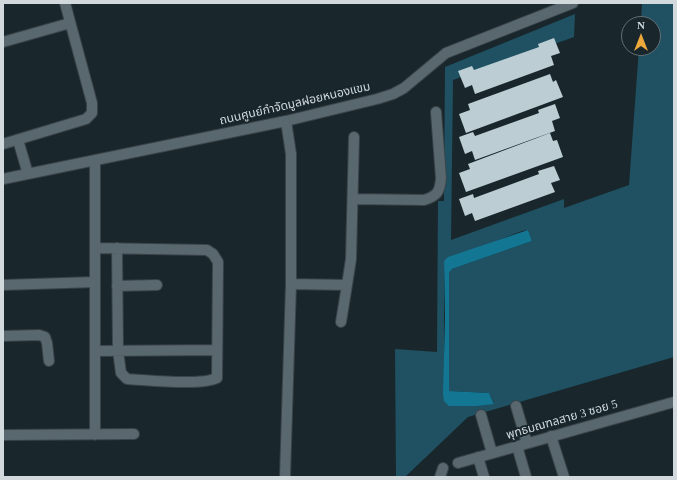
<!DOCTYPE html>
<html>
<head>
<meta charset="utf-8">
<style>
  body { margin:0 }
  #map { position:relative; width:677px; height:480px; overflow:hidden; background:#19272c; font-family:"Times New Roman",serif }
  canvas { display:block }
  .frame { position:absolute; inset:0; border:4px solid #d1d9dd; pointer-events:none }
  .north { position:absolute; left:621px; top:16px; width:40px; height:40px; box-sizing:border-box; background:#19272c; border:1px solid #636e73; border-radius:50%; rotate:0deg; font-size:11px; font-weight:700; line-height:16px; text-align:center; color:#d1d9dd }
  .north::after { content:''; display:block; margin:auto; width:14px; height:18px; background:#eda83b; clip-path:polygon(50% 0,100% 100%,50% 72%,0 100%) }
</style>
</head>
<body>
<div id="map">
<canvas width="677" height="480"></canvas>
<div class="frame"></div>
<div class="north">N</div>
</div>
<script>
const ctx = document.querySelector('canvas').getContext('2d');
ctx.lineJoin = 'round';
function fillPath(path, color) { ctx.fillStyle = color; ctx.fill(path, 'evenodd'); }
function stroke(path, color, width, dash) { ctx.strokeStyle = color; ctx.lineWidth = width; ctx.lineCap = dash ? 'butt' : 'round'; ctx.setLineDash(dash || []); ctx.stroke(path); }
function write(font, color, halo, rows, align = 'center') {
  ctx.font = font + ' "Times New Roman","Noto Sans Thai",serif'; ctx.lineWidth = 4; ctx.setLineDash([]); ctx.textBaseline = 'middle'; ctx.strokeStyle = halo; ctx.fillStyle = color; for (const [text, x, y, turn = 0] of rows) {
    ctx.save(); ctx.translate(x, y); ctx.rotate((+turn || 0) * Math.PI / 180); ctx.textAlign = isNaN(turn) ? turn : align; if (halo) ctx.strokeText(text, 0, 0); ctx.fillText(text, 0, 0); ctx.restore();
  }
}
fillPath(new Path2D(`
  M 642,3 L 674,3 L 674,357 L 468,417 L 405,477 L 396,477 L 395,349 L 437,352 L 438,201 L 444,201 L 445,67 L 575,14 L 574,37 L 453,80 L 451,240 L 564,199 L 564,208 L 629,185 L 639,48 L 653,48 L 653,24 L 641,24 ZM 528,230 L 532,241 L 452,269 L 449,273 L 449,391 L 489,393 L 494,403 L 444,401 L 444,261 L 522,231 Z`), '#1f5162');
fillPath(new Path2D(`
  M 528,230 L 532,241 L 452,269 L 449,273 L 449,391 L 489,393 L 494,404 L 476,406 L 449,406 L 444,401 L 443,394 L 445,318 L 444,261 L 448,257 Z`), '#137794');
fillPath(new Path2D(`
  M 554,38 L 560,53 L 551,56 L 554,65 L 475,94 L 472,85 L 465,88 L 458,71 L 472,66 L 474,70 L 539,47 L 538,44 Z
  M 550,74 L 553,82 L 556,80 L 563,97 L 466,133 L 459,114 L 470,110 L 468,104 Z
  M 555,104 L 560,118 L 552,121 L 555,131 L 475,160 L 472,151 L 465,154 L 459,137 L 473,132 L 475,136 L 539,113 L 538,110 Z
  M 550,133 L 553,141 L 557,140 L 563,157 L 466,192 L 459,173 L 470,169 L 468,164 Z
  M 554,166 L 560,180 L 551,183 L 555,192 L 475,221 L 472,213 L 465,216 L 459,199 L 473,194 L 474,198 L 539,174 L 538,171 Z`), '#bccdd4');
const minor = new Path2D(`
  M 3,42 L 70,23
  M 18,140 L 28,174
  M 3,144 L 86,119 L 92,113 L 92,103 L 65,3
  M 95,161 L 95,435
  M 3,179 L 286,121 L 377,99 L 393,94 L 404,88 L 446,53 L 573,3
  M 353,199 L 424,200 C 437,196 440,192 441,178 L 436,112
  M 95,248 L 207,250 L 213,254 L 218,262 L 217,378 C 200,386 148,380 127,379 L 121,373 L 118,351 L 117,248
  M 291,284 L 347,285 L 351,259 L 354,137
  M 3,285 L 95,282
  M 117,286 L 157,285
  M 341,322 L 347,285
  M 3,336 L 39,335 L 45,337 L 47,343 L 49,361
  M 95,351 L 217,350
  M 516,406 L 527,443
  M 481,415 L 492,453
  M 3,435 L 134,434
  M 551,436 L 564,477
  M 517,446 L 526,477
  M 478,457 L 484,477
  M 458,463 L 674,402
  M 285,477 L 291,284 L 291,154 L 286,121
  M 440,477 L 443,468`);
stroke(minor, '#394449', 12);
stroke(minor, '#59686e', 10);
write('12px', '#d1d9dd', '#19272c', [
  ["ถนนศูนย์กำจัดมูลฝอยหนองแขม",295,104,-13],
  ["พุทธมณฑลสาย 3 ซอย 5",562,420,-16]
]);
</script>
</body>
</html>
